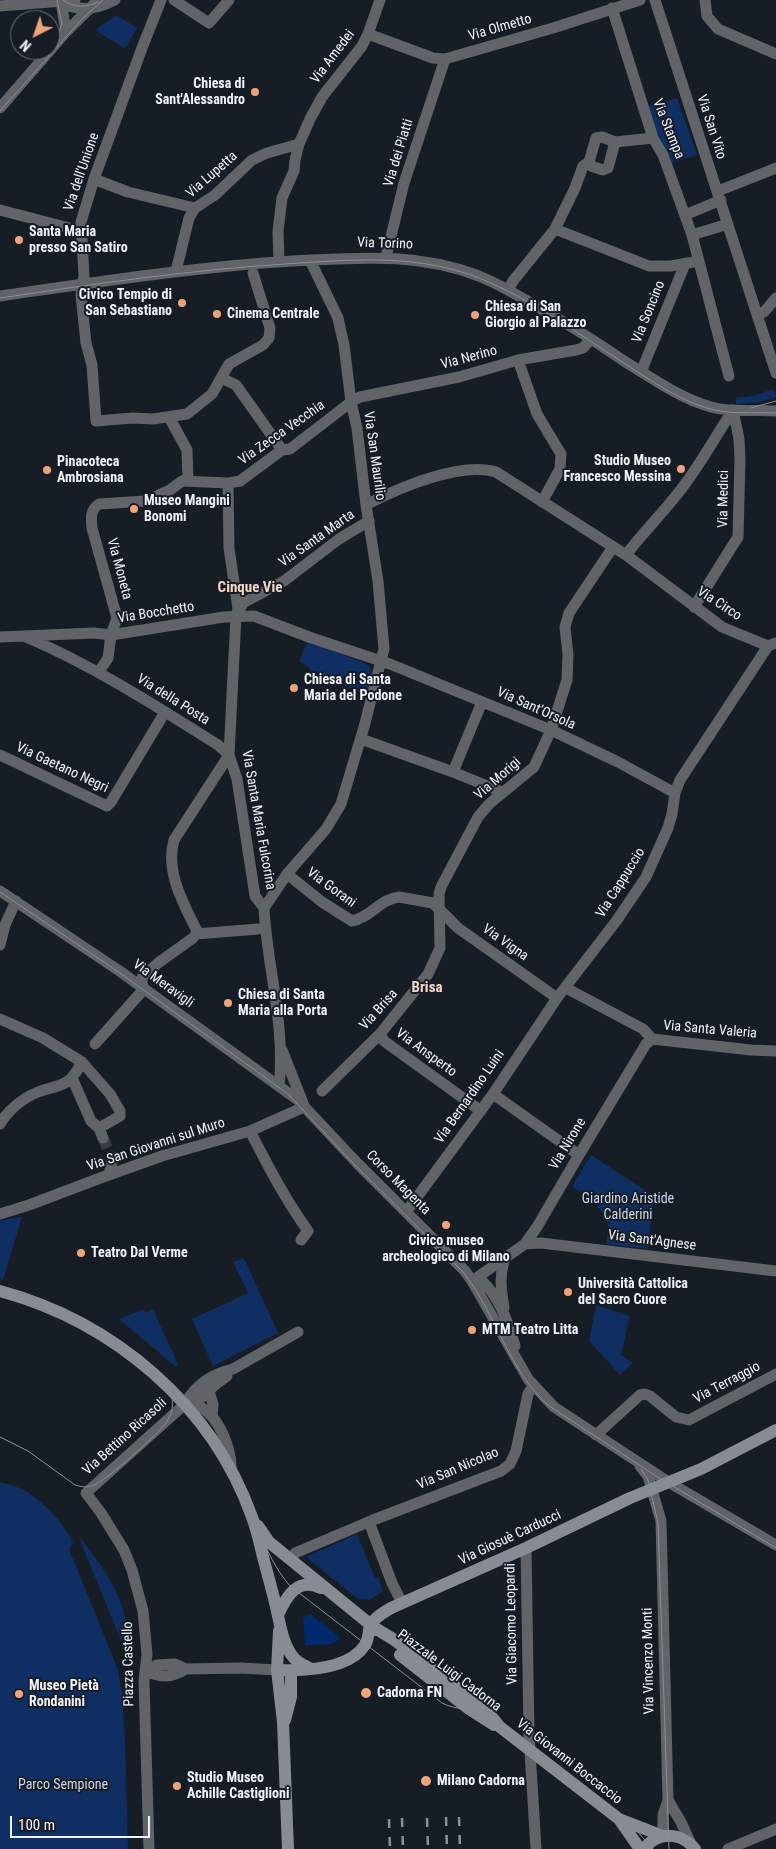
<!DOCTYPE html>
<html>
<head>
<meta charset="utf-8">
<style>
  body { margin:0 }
  #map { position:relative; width:776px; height:1849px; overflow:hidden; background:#171d25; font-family:"Roboto Condensed",sans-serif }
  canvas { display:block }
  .north { position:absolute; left:10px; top:10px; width:50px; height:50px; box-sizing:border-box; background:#171d25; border:1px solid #6e737a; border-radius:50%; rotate:221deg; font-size:14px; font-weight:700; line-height:20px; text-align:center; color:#f0f4fa }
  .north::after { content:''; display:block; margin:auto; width:18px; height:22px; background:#efa378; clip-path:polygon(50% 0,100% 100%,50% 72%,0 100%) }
  .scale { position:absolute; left:10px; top:1816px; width:140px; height:22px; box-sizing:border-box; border:2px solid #f0f4fa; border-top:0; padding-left:6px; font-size:15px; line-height:18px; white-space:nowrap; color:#f0f4fa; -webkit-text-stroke:4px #171d25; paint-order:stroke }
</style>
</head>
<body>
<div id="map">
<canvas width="776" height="1849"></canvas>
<div class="north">N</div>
<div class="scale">100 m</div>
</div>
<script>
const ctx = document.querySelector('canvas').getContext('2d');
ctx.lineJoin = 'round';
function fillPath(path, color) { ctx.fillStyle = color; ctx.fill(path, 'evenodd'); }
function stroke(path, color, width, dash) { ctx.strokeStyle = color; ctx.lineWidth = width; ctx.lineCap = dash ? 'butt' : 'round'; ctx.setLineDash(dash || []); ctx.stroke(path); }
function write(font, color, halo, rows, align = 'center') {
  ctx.font = font + ' "Roboto Condensed",sans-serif'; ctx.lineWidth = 4; ctx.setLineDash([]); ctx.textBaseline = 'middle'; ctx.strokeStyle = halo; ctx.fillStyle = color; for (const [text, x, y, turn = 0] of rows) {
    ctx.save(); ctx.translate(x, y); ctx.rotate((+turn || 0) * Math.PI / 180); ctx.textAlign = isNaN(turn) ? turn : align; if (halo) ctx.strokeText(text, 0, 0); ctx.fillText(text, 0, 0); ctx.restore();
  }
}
fillPath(new Path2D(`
  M 116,15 L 137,28 L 125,49 L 95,30 Z
  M 677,98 L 697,155 L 671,163 L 646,107 Z
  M 773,389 L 776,397 L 760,402 L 736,404 L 736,398 L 753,396 Z
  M 308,641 L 367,664 C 377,674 367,690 364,702 L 359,700 L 360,693 L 358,690 L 314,676 L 308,666 L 299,661 Z
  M 591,1155 L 654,1196 L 648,1249 L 606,1244 L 609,1221 L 594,1202 L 572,1186 Z
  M 22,1217 L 3,1280 L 0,1279 L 0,1220 Z
  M 244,1258 L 278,1333 L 213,1366 L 192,1319 L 248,1293 L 233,1262 Z
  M 596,1305 L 630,1316 L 621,1355 L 633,1363 L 620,1375 L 589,1341 Z
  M 144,1309 L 145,1313 L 153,1309 L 178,1364 L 176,1367 L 119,1319 Z
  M 0,1482 C 10,1485 21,1487 29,1493 C 44,1503 67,1526 73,1543 L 69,1549 L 117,1667 L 122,1692 L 125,1739 L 128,1849 L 0,1849 Z
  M 357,1534 L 375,1578 L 378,1577 L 383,1591 L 370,1600 L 358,1599 L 306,1557 Z
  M 81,1539 C 109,1574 127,1602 130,1648 L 128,1650 L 124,1648 L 80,1540 Z`), '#0f2e61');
fillPath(new Path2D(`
  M 310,1614 L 341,1638 L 332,1644 L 305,1645 L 303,1618 Z`), '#012a6d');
stroke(new Path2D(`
  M 103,1138 L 112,1160`), '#383d45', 11, [11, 5.5]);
stroke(new Path2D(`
  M 161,0 L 142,48 L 94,179 L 81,222 L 84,276 L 81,295 L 86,343 L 92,365 L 96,421 L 133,418 L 153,419 L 187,414 L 212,394 L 229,364 L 263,345 L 269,338 L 270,328 L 253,273
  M 174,0 L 209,23 L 229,0
  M 655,0 L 776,373
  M 705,0 L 707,16 L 718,29 L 776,54
  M 61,2 L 66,32
  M 62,3 C 80,12 98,9 115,0
  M 0,6 L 75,0
  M 612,8 L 653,138 L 663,155 L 692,235 L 729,376
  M 368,34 L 433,58 L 445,59 L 553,28 L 640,0
  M 0,108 L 66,32 L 98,0
  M 589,162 L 591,166 L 603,170 L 608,168 L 615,142
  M 94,179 L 128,192 L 195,208
  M 718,191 L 776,168
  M 0,210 L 73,229 L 81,228
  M 685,215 L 721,200
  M 555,229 L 649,266 L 671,266 L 699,261
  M 692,235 L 728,224
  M 386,257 L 404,183 L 445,59
  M 279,262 L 278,231 L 282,198 L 294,171 L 295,160 L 299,144 L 310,119 L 322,97 L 362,46 L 368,34 L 380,0
  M 176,271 L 189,218 L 195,208 L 215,195 L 252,160 L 267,153 L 299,144
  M 508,290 L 513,281 L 555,229 L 575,188 L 583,166 L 589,162 L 596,138 L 602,137 L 615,142 L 653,138
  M 0,296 C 98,282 194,267 293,261 C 359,258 416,252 479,276 C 498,284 516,294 534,305 C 565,322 595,341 624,361 C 652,378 679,398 711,407 C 731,413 755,409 776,411
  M 757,314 L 764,312 L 776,298
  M 518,360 L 537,414 L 561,454 L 560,469 L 542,502
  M 641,372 L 685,264
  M 221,378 L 236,385 L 282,450
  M 169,417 L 187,450 L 188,481
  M 228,483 L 229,548 L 238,609 L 236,616 L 229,755 L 237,779 L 255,896 L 264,908
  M 366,505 C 398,488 461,461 496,472 L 626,555 L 722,627 L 768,646 L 776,643
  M 626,555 C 644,531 667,509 685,484 C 703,460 717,434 733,410
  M 694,607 L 738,537 L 740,459 L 739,439 L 733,410
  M 237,615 L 243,603 L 284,581 L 339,539 L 369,521
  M 0,637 L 94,633 L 111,635 L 224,617 L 254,616 L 309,637 L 390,664 L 551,730 L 618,762 L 675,793
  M 26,637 C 94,666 156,706 218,745 L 229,755
  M 99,672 L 108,658 L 111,635 L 117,618 L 92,528 C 91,518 90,510 99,504 L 146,501 L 170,490 L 182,481 L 228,483 L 240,481 L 282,450 L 290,449 L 351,402 L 360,397 L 459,377 L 518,360 L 576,350 L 583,348 L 591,339
  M 361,739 L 453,772 L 502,792
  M 0,755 L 107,806 L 111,802 L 165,712
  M 453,772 L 482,702
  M 287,874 L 322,902 L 352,921 C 370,918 380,899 399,897 L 433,903 L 458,928 L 557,998
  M 0,891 L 121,972 L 298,1100 L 357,1163 L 465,1271 L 472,1281 L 528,1379 L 554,1407 L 670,1483 L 776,1545
  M 264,908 L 287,874 L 326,829 L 341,804 L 364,727 L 384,649 L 378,581 L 366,505 L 357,428 L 351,402 L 344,345 L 338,318 L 310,260
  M 264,908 C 267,967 286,1027 279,1086
  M 196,934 L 197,931 C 183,903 165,871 174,840 L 229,755
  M 0,945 L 5,925 L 16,901
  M 566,988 L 643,1029 L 652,1039 L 751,1050 L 776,1051
  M 144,989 L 142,983 L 142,978 L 158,963 L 193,938 L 196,934 L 258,929
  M 0,1019 L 43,1038 L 82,1062 L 110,1094 L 120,1111 L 120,1116 L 99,1128
  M 380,1034 L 384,1041 L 481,1111
  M 95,1044 L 144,989
  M 282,1050 L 303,1103
  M 72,1078 L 91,1121 L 99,1128 L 103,1138
  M 322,1091 L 380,1034 L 428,974 L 440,948 L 439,894 L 441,887 L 478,817 L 489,804 L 534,767 L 551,730 L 567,680 L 568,655 L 565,627 L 569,613 L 613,547
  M 493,1094 L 579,1155
  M 0,1124 C 8,1110 23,1098 38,1092 C 48,1088 60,1087 68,1081 C 74,1077 78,1069 82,1062
  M 250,1131 C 268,1166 285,1199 308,1231 L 301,1240
  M 109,1175 L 112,1160
  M 406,1212 L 493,1094 L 557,998 L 617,920 L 646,877 L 668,828 L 672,814 L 675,793 L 680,780 L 768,646
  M 0,1214 L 29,1205 L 103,1177 L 162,1156 L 250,1131 L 304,1107
  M 525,1244 L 541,1243 L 776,1271
  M 472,1281 L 525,1244 L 537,1227 L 579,1155 L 646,1044 L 652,1039
  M 472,1281 L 483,1282 C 500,1298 509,1324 515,1346
  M 504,1308 C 501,1290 499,1276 505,1258
  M 209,1391 L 213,1404 L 212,1417
  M 187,1403 L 199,1400 L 216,1384 L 227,1376
  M 185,1404 C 190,1405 196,1405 200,1407 C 219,1416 232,1450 231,1470
  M 596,1435 L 640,1395 L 645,1394 L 650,1396 L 676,1417 L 689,1420 L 776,1374
  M 640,1466 L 648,1476 L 661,1521 L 668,1800 L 663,1815 L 663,1836
  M 369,1522 L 392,1583 L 402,1603
  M 526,1548 L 529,1735 L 536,1849
  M 295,1553 L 373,1520 L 501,1471 L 510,1464 L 516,1451 L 528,1394 L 533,1386
  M 145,1671 L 157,1665 L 175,1664 L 186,1669 L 240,1668 L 277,1670
  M 145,1671 C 161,1678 171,1678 186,1669
  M 668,1800 L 681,1822 L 691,1844
  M 149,1849 L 144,1681 L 147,1654 L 143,1611 L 132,1570 L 124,1550 L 101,1513 L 86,1493 L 185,1404 C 195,1385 211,1374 233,1369 L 298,1332
  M 728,1849 L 776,1829`), '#606368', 11);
stroke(new Path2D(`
  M 0,1291 C 114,1322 212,1405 252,1517 C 257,1530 260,1544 263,1557 C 268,1576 274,1596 278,1616 C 281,1629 284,1647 294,1658 C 298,1663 304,1665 309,1668
  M 258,1526 L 269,1542 L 366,1621 L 375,1630
  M 278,1615 C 287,1595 298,1577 321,1588
  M 370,1625 L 393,1639 L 476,1702 L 487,1711 L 500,1727 L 619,1819 L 640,1849
  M 279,1631 L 277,1670 L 283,1722 L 288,1849
  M 400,1655 L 469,1709 L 494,1725
  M 277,1670 C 304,1671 349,1670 365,1645 C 369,1639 368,1632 370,1626 C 373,1619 384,1612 391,1608 L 526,1548 L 630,1498 L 701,1469 L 776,1430
  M 285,1720 L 291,1697 L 291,1671
  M 619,1819 L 663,1836
  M 644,1849 C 658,1831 681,1832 695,1849`), '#878c93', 12);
stroke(new Path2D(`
  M 63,0 C 74,8 86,8 98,2
  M 54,43 L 62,24 L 57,0
  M 0,111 L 83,18 L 103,0
  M 0,298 C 95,284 189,270 285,264 C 347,260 408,254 468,274 C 523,293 575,332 624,363 C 650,380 677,399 707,408 C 729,415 753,412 776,413
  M 751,408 L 776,401
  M 0,892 L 120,973 L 288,1094 L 351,1161 L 464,1273 C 496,1315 509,1371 549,1406 L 656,1476 L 776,1548
  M 0,1289 C 96,1315 185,1378 232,1467 C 252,1505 262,1554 290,1586 L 442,1703 C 458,1711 475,1708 491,1718 L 637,1831 L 653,1849
  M 0,1437 L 28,1451 L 75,1485 C 82,1487 88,1488 94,1485 C 107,1480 157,1435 166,1423 C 174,1411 175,1399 168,1386
  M 641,1469 L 648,1480 L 658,1523 L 669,1849`), '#8b9097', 1);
stroke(new Path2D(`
  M 446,1817 L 447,1849
  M 459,1817 L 460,1849
  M 402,1818 L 403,1849
  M 427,1818 L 428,1849
  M 389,1819 L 390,1849`), '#8b9097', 2.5, [9, 9]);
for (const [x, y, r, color] of [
  [255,92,5,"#efa378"],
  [19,240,5,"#efa378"],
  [182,303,5,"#efa378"],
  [217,314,5,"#efa378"],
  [475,315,5,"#efa378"],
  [681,469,5,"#efa378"],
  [47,470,5,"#efa378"],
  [134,509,5,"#efa378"],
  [294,688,5,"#efa378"],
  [228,1003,5,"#efa378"],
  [446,1225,5,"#efa378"],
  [81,1253,5,"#efa378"],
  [568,1292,5,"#efa378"],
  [472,1330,5,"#efa378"],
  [366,1693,6,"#efa378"],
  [19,1694,5,"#efa378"],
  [426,1781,6,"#efa378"],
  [177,1786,5,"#efa378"]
]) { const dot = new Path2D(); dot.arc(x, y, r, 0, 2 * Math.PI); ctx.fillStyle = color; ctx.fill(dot); stroke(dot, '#171d25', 2); }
write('14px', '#f0f4fa', '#171d25', [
  ["Via Olmetto",500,28,-16],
  ["Via Amedei",333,57,-53],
  ["Via San Vito",711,127,72],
  ["Via Stampa",668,129,68],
  ["Via dei Piatti",399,153,-73],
  ["Via dell'Unione",82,172,-71],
  ["Via Lupetta",212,175,-41],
  ["Via Torino",385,244,2],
  ["Via Soncino",649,312,-68],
  ["Via Nerino",469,358,-15],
  ["Via Zecca Vecchia",282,433,-35],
  ["Via San Maurilio",374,456,82],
  ["Via Medici",724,499,-89],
  ["Via Santa Marta",317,539,-35],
  ["Via Moneta",119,569,75],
  ["Via Circo",719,604,33],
  ["Via Bocchetto",156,613,-9],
  ["Via della Posta",173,700,32],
  ["Via Sant'Orsola",536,709,24],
  ["Via Gaetano Negri",62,768,25],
  ["Via Morigi",498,779,-41],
  ["Via Santa Maria Fulcorina",258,820,80],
  ["Via Cappuccio",621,883,-58],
  ["Via Gorani",331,888,36],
  ["Via Vigna",505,943,35],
  ["Via Meravigli",163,984,36],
  ["Via Brisa",379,1010,-48],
  ["Via Santa Valeria",710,1030,5],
  ["Via Ansperto",426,1053,36],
  ["Via Bernardino Luini",470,1097,-55],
  ["Via Nirone",568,1144,-59],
  ["Via San Giovanni sul Muro",156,1145,-18],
  ["Corso Magenta",398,1183,45],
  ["Via Sant'Agnese",652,1241,7],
  ["Via Terraggio",727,1383,-28],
  ["Via Bettino Ricasoli",125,1437,-42],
  ["Via San Nicolao",458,1469,-23],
  ["Via Giosuè Carducci",510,1538,-25],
  ["Via Giacomo Leopardi",512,1624,-91],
  ["Via Vincenzo Monti",649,1661,-91],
  ["Piazza Castello",129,1664,-91],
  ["Piazzale Luigi Cadorna",449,1671,37],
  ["Via Giovanni Boccaccio",569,1762,38]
]);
write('bold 14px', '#f0f4fa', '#171d25', [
  ["Chiesa di",245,84,"right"],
  ["Sant'Alessandro",245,100,"right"],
  ["Santa Maria",29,232],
  ["presso San Satiro",29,248],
  ["Civico Tempio di",172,295,"right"],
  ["San Sebastiano",172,311,"right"],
  ["Chiesa di San",485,307],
  ["Giorgio al Palazzo",485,323],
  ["Cinema Centrale",227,314],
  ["Studio Museo",671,461,"right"],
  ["Francesco Messina",671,477,"right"],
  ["Pinacoteca",57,462],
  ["Ambrosiana",57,478],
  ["Museo Mangini",144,501],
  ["Bonomi",144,517],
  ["Chiesa di Santa",304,680],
  ["Maria del Podone",304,696],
  ["Chiesa di Santa",238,995],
  ["Maria alla Porta",238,1011],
  ["Civico museo",446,1241,"center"],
  ["archeologico di Milano",446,1257,"center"],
  ["Teatro Dal Verme",91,1253],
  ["Università Cattolica",578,1284],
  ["del Sacro Cuore",578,1300],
  ["MTM Teatro Litta",482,1330],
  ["Museo Pietà",29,1686],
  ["Rondanini",29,1702],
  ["Cadorna FN",377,1693],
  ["Studio Museo",187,1778],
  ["Achille Castiglioni",187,1794],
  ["Milano Cadorna",437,1781]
], 'left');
write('14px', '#cbd7eb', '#171d25', [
  ["Giardino Aristide",628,1199],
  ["Calderini",628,1215],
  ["Parco Sempione",63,1785]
]);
write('bold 15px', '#f5d7c7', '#171d25', [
  ["Cinque Vie",250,588],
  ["Brisa",427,988]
]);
</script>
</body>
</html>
